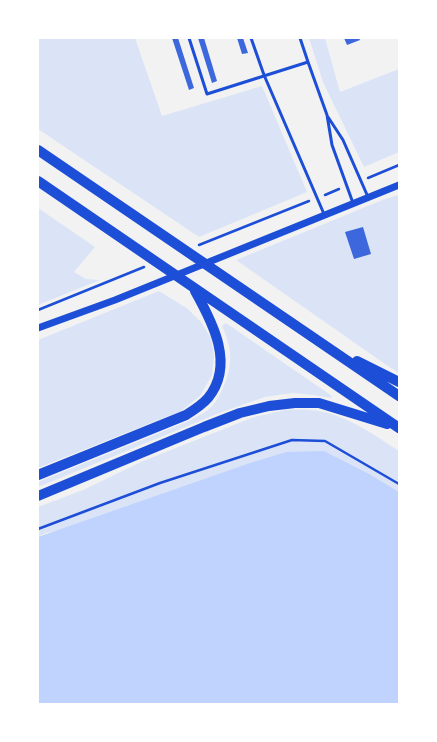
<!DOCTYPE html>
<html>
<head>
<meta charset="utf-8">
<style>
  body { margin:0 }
  #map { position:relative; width:437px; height:742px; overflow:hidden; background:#f2f2f2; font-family:"Zilla Slab",serif }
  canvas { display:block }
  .frame { position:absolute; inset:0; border:39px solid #fff; pointer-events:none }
</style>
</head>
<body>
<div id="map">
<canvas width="437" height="742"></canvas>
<div class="frame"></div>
</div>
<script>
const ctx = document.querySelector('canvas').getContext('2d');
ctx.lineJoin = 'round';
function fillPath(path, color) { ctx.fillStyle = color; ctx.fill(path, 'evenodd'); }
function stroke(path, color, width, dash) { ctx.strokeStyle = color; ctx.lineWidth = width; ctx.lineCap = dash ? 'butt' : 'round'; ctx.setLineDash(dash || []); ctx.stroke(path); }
fillPath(new Path2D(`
  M 38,38 L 135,38 L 162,116 L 262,86 L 307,192 L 199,237 L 38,129 Z
  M 309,38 L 325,38 L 340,92 L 399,69 L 399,152 L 364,167 L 323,82 Z
  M 399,195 L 399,373 L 385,364 L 236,260 L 385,199 Z
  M 38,208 L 95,247 L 74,272 L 86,279 L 100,280 L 38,305 Z
  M 159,291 L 188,309 L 201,322 L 211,338 L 214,355 L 212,375 L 200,396 L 181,411 L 38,468 L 38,340 Z
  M 226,323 L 332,396 L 331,398 L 313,395 L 293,393 L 265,397 L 222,412 L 38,487 L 38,482 L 191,420 C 197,416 205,413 210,408 C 215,404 219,396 222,390 C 233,367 233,349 222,326 Z
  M 285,410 C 293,410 302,409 310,410 C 342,412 373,434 399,451 L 399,492 L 371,475 L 46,533 L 38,537 L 38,507 L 83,490 L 143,461 L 254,417 Z`), '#dbe4f7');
fillPath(new Path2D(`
  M 324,451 L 371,475 L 399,492 L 399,704 L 38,704 L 38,537 L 250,463 L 286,452 Z`), '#bfd3fe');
fillPath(new Path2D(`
  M 172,38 L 178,38 L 194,88 L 189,90 Z
  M 198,38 L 204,38 L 217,81 L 212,83 Z
  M 237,38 L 243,38 L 248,53 L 242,54 Z
  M 344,38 L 359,38 L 360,40 L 347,45 Z
  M 363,227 L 371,254 L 354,259 L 345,232 Z`), '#3d67dc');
stroke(new Path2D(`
  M 368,178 L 399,165
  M 325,195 L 339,189
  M 199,245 L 309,201
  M 38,310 L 144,267
  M 38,529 L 160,483 L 292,440 L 325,441 L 399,484`), '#1d4ed8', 2.5);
stroke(new Path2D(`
  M 189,38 L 207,94 L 308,62 L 327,115 L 332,145 L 353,203
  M 251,38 L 264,75 L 324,214
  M 300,38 L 308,62
  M 328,117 L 343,140 L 368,197`), '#1d4ed8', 3);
stroke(new Path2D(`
  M 38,328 L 115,300 L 399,185`), '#1d4ed8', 7);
stroke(new Path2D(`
  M 38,150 L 399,396
  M 38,181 L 399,428
  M 357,361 L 399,382
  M 38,475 L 186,415 C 194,410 202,405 208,398 C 235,365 213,323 195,291
  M 38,496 L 204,427 L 240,413 L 269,406 L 295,403 L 319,403 L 387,424`), '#1d4ed8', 10);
</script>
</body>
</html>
